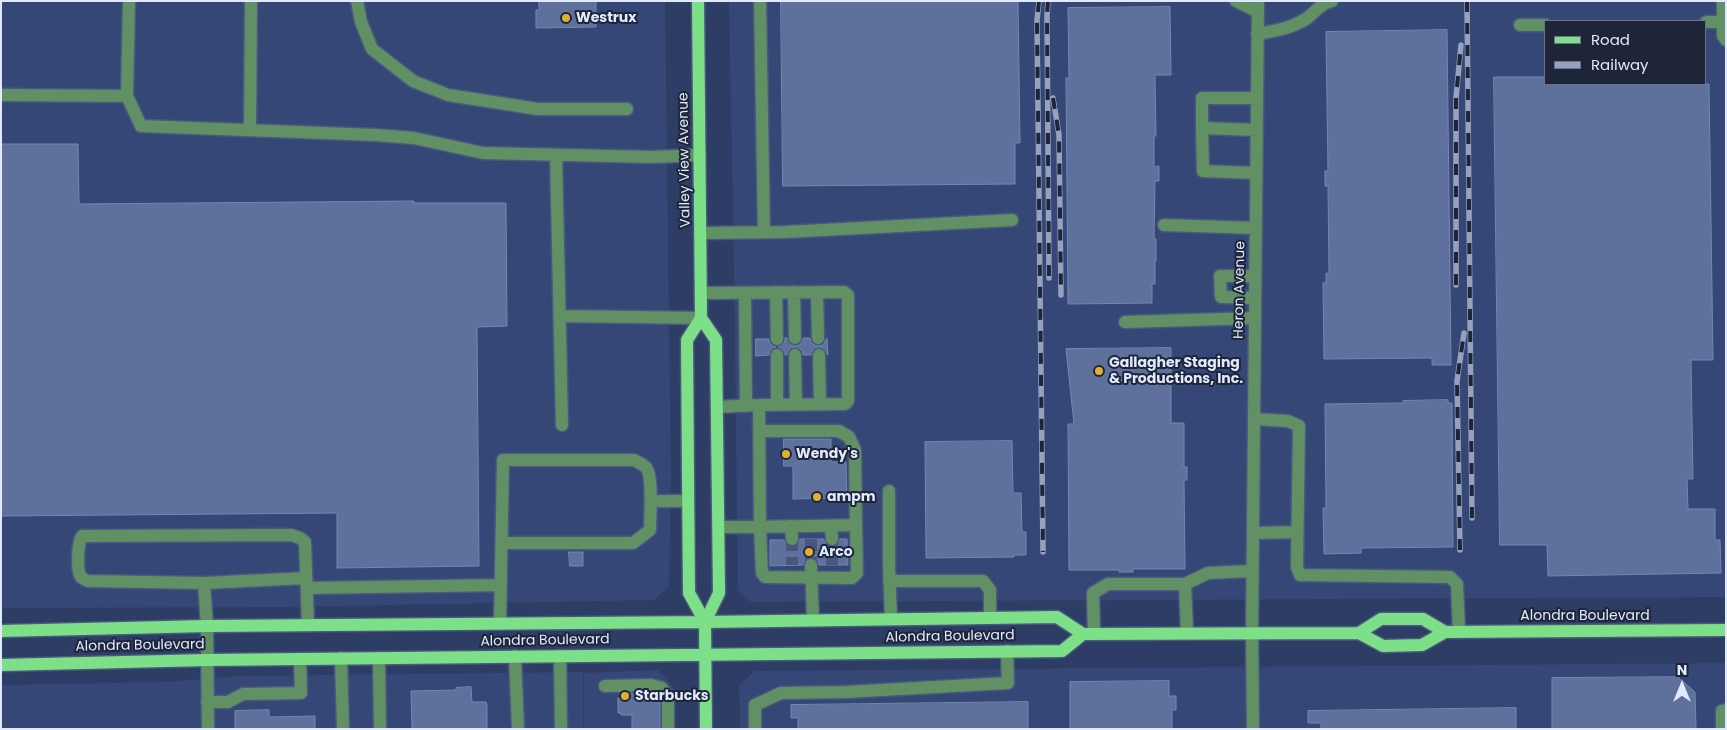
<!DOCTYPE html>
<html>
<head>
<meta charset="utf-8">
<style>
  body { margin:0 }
  #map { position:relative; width:1727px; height:730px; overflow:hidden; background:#2d3d66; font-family:Poppins,sans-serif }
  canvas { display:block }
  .frame { position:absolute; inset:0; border:2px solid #e0e9fe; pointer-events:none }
  .legend { position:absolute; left:1544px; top:20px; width:162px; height:65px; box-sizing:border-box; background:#1e2538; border:1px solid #6c7387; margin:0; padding:6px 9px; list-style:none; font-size:15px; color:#e0e9fe }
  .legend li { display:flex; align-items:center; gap:10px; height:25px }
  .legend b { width:25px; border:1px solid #6c7387 }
  .north { position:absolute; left:1657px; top:660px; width:50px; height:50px; -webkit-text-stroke:4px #1e2538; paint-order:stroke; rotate:0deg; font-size:14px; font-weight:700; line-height:20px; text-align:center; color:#e0e9fe }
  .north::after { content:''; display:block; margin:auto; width:18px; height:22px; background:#e0e9fe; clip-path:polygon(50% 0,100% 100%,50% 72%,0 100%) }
</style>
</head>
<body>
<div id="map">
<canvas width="1727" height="730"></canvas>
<div class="frame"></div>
<ul class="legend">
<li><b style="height:6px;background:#7ddf87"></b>Road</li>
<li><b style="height:6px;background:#95a1be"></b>Railway</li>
</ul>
<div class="north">N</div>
</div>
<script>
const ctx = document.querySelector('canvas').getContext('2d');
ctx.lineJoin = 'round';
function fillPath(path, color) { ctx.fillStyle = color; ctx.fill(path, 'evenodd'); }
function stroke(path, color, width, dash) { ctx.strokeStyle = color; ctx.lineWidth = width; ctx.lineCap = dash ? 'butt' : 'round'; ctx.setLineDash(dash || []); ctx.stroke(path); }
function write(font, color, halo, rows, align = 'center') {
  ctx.font = font + ' Poppins,sans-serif'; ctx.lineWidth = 4; ctx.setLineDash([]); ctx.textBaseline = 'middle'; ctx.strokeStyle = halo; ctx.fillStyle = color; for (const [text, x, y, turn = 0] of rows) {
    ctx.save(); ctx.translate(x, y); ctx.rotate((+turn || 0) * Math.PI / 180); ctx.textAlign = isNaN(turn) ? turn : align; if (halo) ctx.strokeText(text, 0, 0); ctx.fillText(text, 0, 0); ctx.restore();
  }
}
fillPath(new Path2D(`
  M 1,1 L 665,1 L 671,479 L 669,587 L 654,600 L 286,607 L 1,608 Z
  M 729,1 L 1726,1 L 1726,597 L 753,602 L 747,600 L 740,593 L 738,588 L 734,267 ZM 1546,21 L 1706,21 L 1706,84 L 1546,84 Z
  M 1726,663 L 1726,729 L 740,729 L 739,685 L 755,671 Z
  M 658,670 L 674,688 L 674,729 L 584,729 L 584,673 Z
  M 583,672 L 583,729 L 1,729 L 1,685 L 166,682 L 240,676 Z`), '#344776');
const building = new Path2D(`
  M 539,1 L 596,1 L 596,27 L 536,28 L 536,10 L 539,10 Z
  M 781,1 L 1018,1 L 1020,143 L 1015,143 L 1015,184 L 783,186 Z
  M 1170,7 L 1171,75 L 1155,75 L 1156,136 L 1154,136 L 1154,167 L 1159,166 L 1159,181 L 1155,181 L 1154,239 L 1156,239 L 1156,261 L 1155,261 L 1155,284 L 1152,284 L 1152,303 L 1068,304 L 1066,78 L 1069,78 L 1068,8 Z
  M 1447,30 L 1451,365 L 1432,365 L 1432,358 L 1324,359 L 1323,283 L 1326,283 L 1326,273 L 1329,273 L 1328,186 L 1325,186 L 1325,171 L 1328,171 L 1326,32 Z
  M 1494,77 L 1546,77 L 1546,84 L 1709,84 L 1713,360 L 1691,360 L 1693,479 L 1687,479 L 1688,509 L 1715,509 L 1715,540 L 1720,540 L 1721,573 L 1548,576 L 1547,545 L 1500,545 Z
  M 1,144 L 78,144 L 79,204 L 414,201 L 414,203 L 506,203 L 507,326 L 477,327 L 479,566 L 337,568 L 337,513 L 1,516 Z
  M 785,338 L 787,338 L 791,345 L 795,346 L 800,345 L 803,338 L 810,338 L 811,343 L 818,346 L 823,345 L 827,338 L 828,355 L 823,348 L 819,347 L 814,348 L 811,355 L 803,355 L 802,350 L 795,347 L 790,348 L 787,355 L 785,355 L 784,351 L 778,347 L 784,343 Z
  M 756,339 L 769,339 L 770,344 L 776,347 L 770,351 L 769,355 L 756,356 Z
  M 1171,348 L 1171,423 L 1184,423 L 1184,467 L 1187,467 L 1187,480 L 1184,480 L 1185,569 L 1133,569 L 1133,572 L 1119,572 L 1119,570 L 1069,570 L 1068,424 L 1074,424 L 1066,349 Z
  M 1448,400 L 1448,403 L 1452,403 L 1453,547 L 1361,548 L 1361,553 L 1324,554 L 1323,508 L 1326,508 L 1325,404 L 1403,403 L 1403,401 Z
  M 784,439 L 831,439 L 831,462 L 846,462 L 847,498 L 793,499 L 793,466 L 784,466 Z
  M 1012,441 L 1013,493 L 1021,493 L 1022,532 L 1026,532 L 1026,555 L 1014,555 L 1014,557 L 926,558 L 925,442 Z
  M 800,539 L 824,539 L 826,544 L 832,547 L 837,545 L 840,539 L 847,539 L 848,565 L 819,565 L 818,560 L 811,557 L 806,558 L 803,565 L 770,566 L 770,540 L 784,540 L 786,544 L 792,547 L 797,545 Z
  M 569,552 L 583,552 L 583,566 L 570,566 Z
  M 1678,677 L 1695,692 L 1696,729 L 1552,729 L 1552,678 Z
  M 1169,681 L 1169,696 L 1176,696 L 1176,710 L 1172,710 L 1172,729 L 1070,729 L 1070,682 Z
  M 471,687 L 472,702 L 486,702 L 487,705 L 487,729 L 412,729 L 411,691 L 456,690 L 456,688 Z
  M 650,693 L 657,695 L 660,700 L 660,729 L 632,729 L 632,715 L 621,715 L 621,713 L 618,713 L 618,698 L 620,698 L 620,694 Z
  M 1028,702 L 1028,729 L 798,729 L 798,718 L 791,718 L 791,705 Z
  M 1516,708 L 1516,729 L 1321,729 L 1321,723 L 1308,723 L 1308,711 Z
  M 269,710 L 269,717 L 315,716 L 315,729 L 235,729 L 235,711 Z`);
fillPath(building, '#5e719d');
stroke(building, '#7387b4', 1);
stroke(new Path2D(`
  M 792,539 L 792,565
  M 811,539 L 811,565
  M 832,539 L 832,565`), '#48577d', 12, [12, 6]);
const minor = new Path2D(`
  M 129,1 L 127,96 L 141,126 L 376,135 L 414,138 L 483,153 L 652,157 L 700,155
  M 357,1 L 361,22 L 372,49 L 413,81 L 448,95 L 538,109 L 627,109
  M 760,1 L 764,232
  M 1236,1 L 1258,12
  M 1723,1 L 1723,36 L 1726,40
  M 1706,22 L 1723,22
  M 1520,25 L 1546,25
  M 1257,34 C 1275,31 1291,28 1306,19 C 1315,13 1321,2 1332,1
  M 1,95 L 127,96
  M 1202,128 L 1203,171 L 1256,173
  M 250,129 L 251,1
  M 1257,130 L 1202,128 L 1202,98 L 1257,98
  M 556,155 L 562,425
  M 1164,225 L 1256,228
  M 700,233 L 785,232 L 1012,220
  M 776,292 L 777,339
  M 794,292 L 795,338
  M 817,292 L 818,338
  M 701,293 L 844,292 L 848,295 L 848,401 L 845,404 L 759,405 L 760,527 L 762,573 L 765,577 L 852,578 L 857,573 L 856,525 C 810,526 764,527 719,527
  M 745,293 L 746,406
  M 1255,298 L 1221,297 L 1220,276 L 1255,276
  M 560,316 L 701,318
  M 1125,322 L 1255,318
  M 777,355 L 777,405
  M 795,355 L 796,405
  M 819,355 L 820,404
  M 717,407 L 754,405
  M 1254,419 L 1288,421 L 1299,426 L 1297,567 L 1300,575 L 1450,577 L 1457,584 L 1459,632
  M 760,431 L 839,431 L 849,437 L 855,450 L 856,525
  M 889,491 L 889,564 L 891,619
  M 659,501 L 682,501
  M 791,526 L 792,539
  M 831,526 L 832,539
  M 1253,533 L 1297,532
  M 811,565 L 813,620
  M 306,578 L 204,583 L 88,581 C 85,580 83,579 81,577 C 76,570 78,542 82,536 L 291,535 L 300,538 L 305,542 L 308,625
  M 889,581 L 983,581 L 990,590 L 990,617
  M 204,583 L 207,626 L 208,729
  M 1185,584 L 1208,573 L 1252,571
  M 307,588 L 501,585
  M 500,623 L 503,460 L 634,460 C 639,463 644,464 647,469 C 653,479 650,517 650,530 L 633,543 L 502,543
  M 1094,634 L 1093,593 L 1108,584 L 1185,584 L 1187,633
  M 515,656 L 518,729
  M 560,656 L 561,729
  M 341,658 L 343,729
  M 379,658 L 380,729
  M 605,686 L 651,685 L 662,688 L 668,698 L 668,729
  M 207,702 L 228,702 L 243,694 L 301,693 L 300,659
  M 755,729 L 755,705 L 781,693 L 846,692 L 1008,683 L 1007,651
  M 1253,729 L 1252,633 L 1258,1
  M 1722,729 L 1722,711 L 1726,710`);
const major = new Path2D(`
  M 698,1 L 701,318 L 716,340 L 719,593 L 705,622
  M 701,318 L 687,340 L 688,475 L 689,593 L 705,622 L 706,729
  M 1,631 L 207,626 L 705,622 L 1057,617 L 1083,634 L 1359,633 L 1383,646 L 1422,645 L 1445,632 L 1726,630
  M 1359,633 L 1381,619 L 1423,619 L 1445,632
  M 1,665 L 207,660 L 1062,651 L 1083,634`);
stroke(minor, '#4a597e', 15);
stroke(major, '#4a597e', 15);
stroke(minor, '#629065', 12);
stroke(major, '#7ddf87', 12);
const rail = new Path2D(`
  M 1039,1 L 1037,20 L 1043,552
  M 1048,1 L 1047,15 L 1049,278
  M 1467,1 L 1472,518
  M 1053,98 L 1059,135 L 1061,295
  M 1456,285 L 1456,98 L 1461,45
  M 1460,550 L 1457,381 L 1464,333`);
stroke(rail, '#95a1be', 5.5);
stroke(rail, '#1e2538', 4, [11]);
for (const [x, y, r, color] of [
  [566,18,5,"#e0b034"],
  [1099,371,5,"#e0b034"],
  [786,454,5,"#e0b034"],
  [817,497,5,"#e0b034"],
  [809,552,5,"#e0b034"],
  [625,696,5,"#e0b034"]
]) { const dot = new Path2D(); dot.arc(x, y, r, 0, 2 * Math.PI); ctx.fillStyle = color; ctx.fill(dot); stroke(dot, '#1e2538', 2); }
write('bold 14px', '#e0e9fe', '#1e2538', [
  ["Westrux",576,18],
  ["Gallagher Staging",1109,363],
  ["& Productions, Inc.",1109,379],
  ["Wendy's",796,454],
  ["ampm",827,497],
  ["Arco",819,552],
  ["Starbucks",635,696]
], 'left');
write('14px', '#e0e9fe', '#1e2538', [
  ["Valley View Avenue",685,160,-91],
  ["Heron Avenue",1240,290,-89],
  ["Alondra Boulevard",1585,616],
  ["Alondra Boulevard",950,637,-1],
  ["Alondra Boulevard",545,641,-1],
  ["Alondra Boulevard",140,646,-1]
]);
</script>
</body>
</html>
